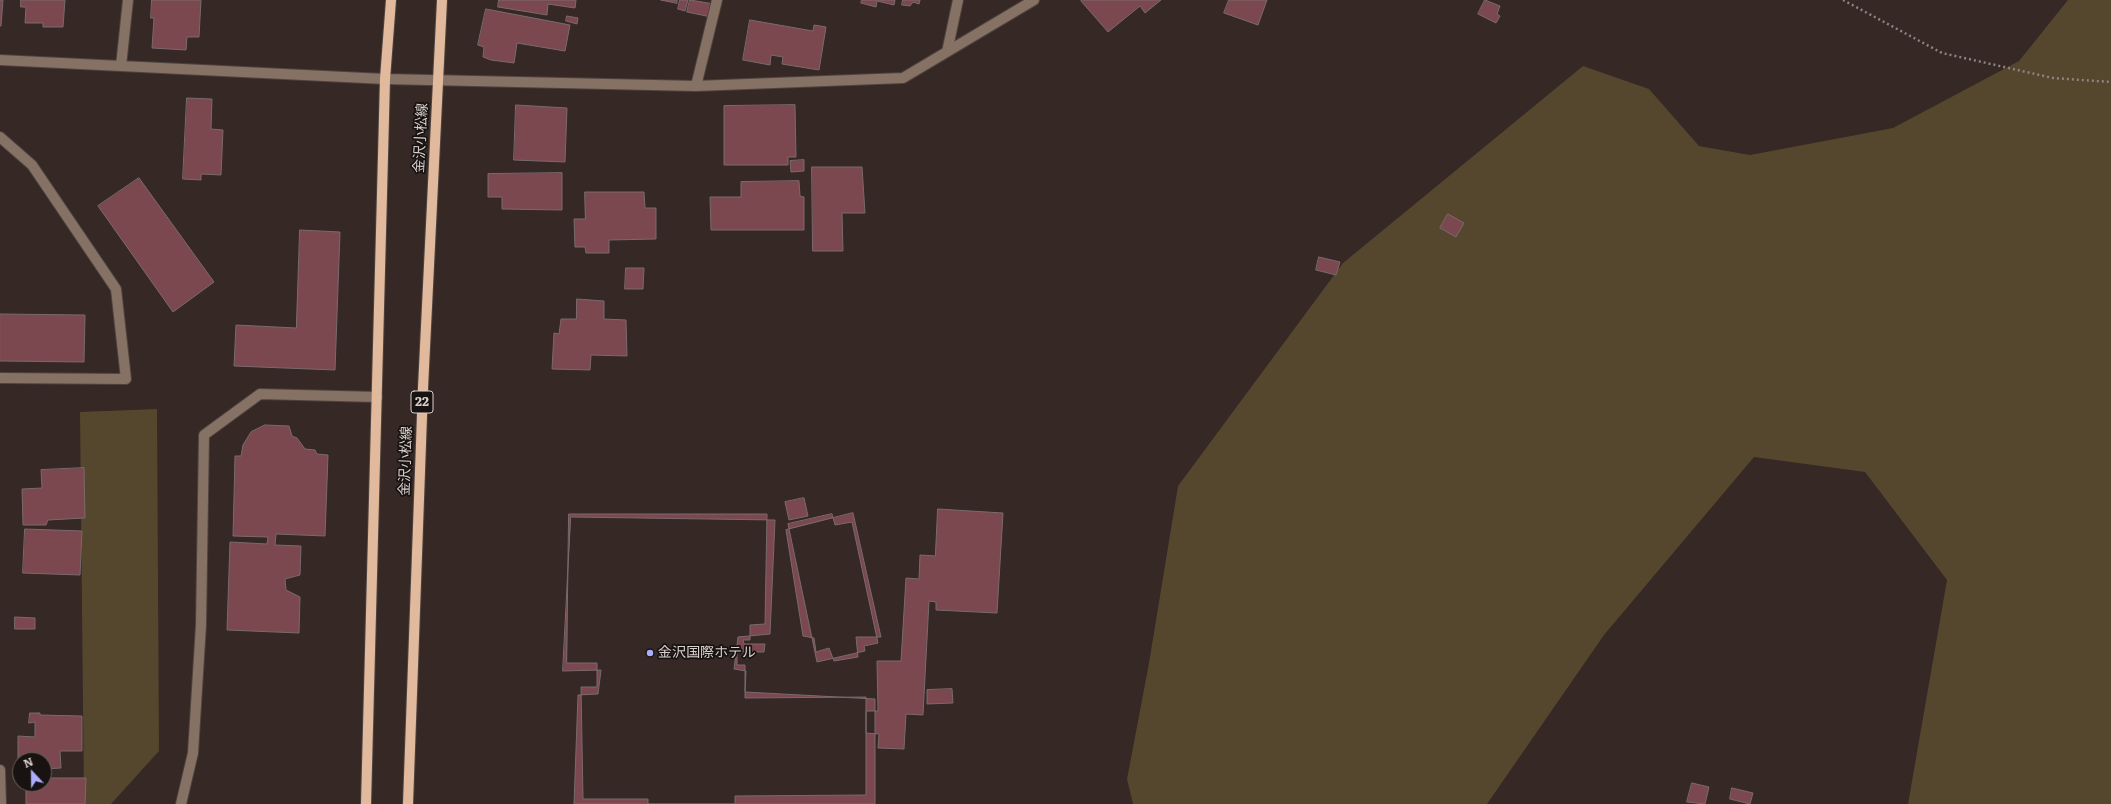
<!DOCTYPE html>
<html>
<head>
<meta charset="utf-8">
<style>
  body { margin:0 }
  #map { position:relative; width:2111px; height:804px; overflow:hidden; background:#352825; font-family:Literata,serif }
  canvas { display:block }
  .north { position:absolute; left:12px; top:752px; width:40px; height:40px; box-sizing:border-box; background:#181311; border:1px solid #655f5d; border-radius:50%; rotate:338deg; font-size:11px; font-weight:700; line-height:16px; text-align:center; color:#d8d0ce }
  .north::after { content:''; display:block; margin:auto; width:14px; height:18px; background:#abaffb; clip-path:polygon(50% 0,100% 100%,50% 72%,0 100%) }
</style>
</head>
<body>
<div id="map">
<canvas width="2111" height="804"></canvas>
<div class="north">N</div>
</div>
<script>
const ctx = document.querySelector('canvas').getContext('2d');
ctx.lineJoin = 'round';
function fillPath(path, color) { ctx.fillStyle = color; ctx.fill(path, 'evenodd'); }
function stroke(path, color, width, dash) { ctx.strokeStyle = color; ctx.lineWidth = width; ctx.lineCap = dash ? 'butt' : 'round'; ctx.setLineDash(dash || []); ctx.stroke(path); }
function write(font, color, halo, rows, align = 'center') {
  ctx.font = font + ' Literata,"Noto Sans JP",serif'; ctx.lineWidth = 3.5; ctx.setLineDash([]); ctx.textBaseline = 'middle'; ctx.strokeStyle = halo; ctx.fillStyle = color; for (const [text, x, y, turn = 0] of rows) {
    ctx.save(); ctx.translate(x, y); ctx.rotate((+turn || 0) * Math.PI / 180); ctx.textAlign = isNaN(turn) ? turn : align; if (halo) ctx.strokeText(text, 0, 0); ctx.fillText(text, 0, 0); ctx.restore();
  }
}
fillPath(new Path2D(`
  M 2068,0 L 2111,0 L 2111,804 L 1908,804 L 1947,580 L 1865,472 L 1754,457 L 1604,635 L 1487,804 L 1133,804 L 1127,779 L 1149,663 L 1178,486 L 1343,263 L 1583,66 L 1649,89 L 1699,146 L 1750,155 L 1893,128 L 2019,61 Z
  M 157,409 L 159,751 L 111,804 L 84,804 L 80,412 Z`), '#55462e');
const building = new Path2D(`
  M 0,0 L 3,0 L 1,26 L 0,26 Z
  M 21,0 L 65,0 L 63,27 L 43,27 L 43,23 L 25,23 L 26,7 L 21,7 Z
  M 152,0 L 201,0 L 199,37 L 187,37 L 186,50 L 152,48 L 154,18 L 151,18 Z
  M 499,0 L 576,0 L 575,8 L 548,4 L 547,15 L 498,7 Z
  M 661,0 L 677,0 L 677,3 Z
  M 680,0 L 688,0 L 685,11 L 678,9 Z
  M 690,0 L 714,4 L 711,17 L 687,12 Z
  M 862,0 L 895,0 L 894,5 L 877,1 L 876,7 L 861,3 Z
  M 903,0 L 920,0 L 919,4 L 913,2 L 910,6 L 902,5 Z
  M 1083,0 L 1161,0 L 1145,13 L 1140,6 L 1108,32 L 1081,1 Z
  M 1229,0 L 1267,0 L 1258,25 L 1224,13 Z
  M 1485,0 L 1500,6 L 1497,14 L 1500,16 L 1496,23 L 1478,14 Z
  M 486,9 L 570,25 L 565,51 L 517,43 L 514,63 L 491,60 L 483,57 L 484,47 L 478,45 Z
  M 567,16 L 578,18 L 577,24 L 566,21 Z
  M 750,20 L 813,31 L 814,25 L 826,27 L 819,70 L 782,64 L 783,57 L 771,55 L 770,65 L 743,60 Z
  M 187,98 L 212,99 L 211,129 L 223,130 L 221,175 L 201,174 L 201,180 L 183,179 Z
  M 516,105 L 567,108 L 565,162 L 514,160 Z
  M 795,105 L 796,157 L 788,157 L 788,165 L 724,165 L 724,106 Z
  M 804,160 L 804,171 L 791,172 L 790,161 Z
  M 812,167 L 862,167 L 865,213 L 842,213 L 843,251 L 813,251 Z
  M 562,173 L 562,210 L 502,209 L 502,197 L 488,197 L 488,174 Z
  M 139,178 L 214,282 L 173,312 L 98,206 Z
  M 799,181 L 800,196 L 804,197 L 804,230 L 711,230 L 710,197 L 741,197 L 741,182 Z
  M 585,192 L 644,192 L 645,208 L 656,208 L 656,239 L 609,240 L 609,253 L 586,253 L 585,247 L 575,247 L 574,219 L 585,219 Z
  M 1448,214 L 1464,223 L 1456,237 L 1440,228 Z
  M 300,230 L 340,232 L 335,370 L 234,366 L 236,325 L 296,328 Z
  M 1319,257 L 1340,262 L 1336,275 L 1316,270 Z
  M 626,268 L 644,268 L 643,289 L 625,289 Z
  M 577,299 L 604,301 L 604,319 L 626,320 L 627,356 L 591,355 L 590,370 L 552,369 L 554,333 L 559,334 L 561,319 L 576,319 Z
  M 0,314 L 85,315 L 84,362 L 0,361 Z
  M 265,425 L 289,426 L 292,436 L 297,438 L 305,449 L 315,450 L 317,454 L 328,455 L 325,536 L 276,534 L 275,545 L 301,546 L 300,575 L 285,579 L 286,590 L 300,597 L 299,633 L 227,630 L 230,542 L 267,544 L 268,537 L 233,536 L 235,456 L 241,456 L 243,445 L 251,432 Z
  M 84,468 L 85,518 L 48,520 L 46,525 L 23,525 L 22,489 L 42,488 L 41,470 Z
  M 804,498 L 808,516 L 789,520 L 785,502 Z
  M 938,509 L 1003,513 L 997,613 L 936,610 L 936,602 L 929,601 L 923,715 L 906,714 L 904,749 L 878,748 L 879,734 L 866,733 L 866,711 L 878,711 L 877,661 L 901,661 L 906,578 L 919,579 L 920,555 L 935,556 Z
  M 853,513 L 881,637 L 856,637 L 858,657 L 834,661 L 829,648 L 816,652 L 814,638 L 803,636 L 786,530 Z
  M 569,514 L 767,514 L 765,624 L 750,625 L 750,640 L 743,640 L 744,644 L 765,644 L 764,652 L 737,652 L 737,665 L 745,665 L 745,698 L 866,697 L 866,795 L 735,796 L 735,804 L 648,804 L 648,799 L 583,799 L 581,687 L 597,687 L 597,663 L 567,663 Z
  M 832,514 L 835,525 L 852,522 L 878,643 L 864,646 L 865,651 L 817,662 L 788,524 Z
  M 571,517 L 775,520 L 770,634 L 738,637 L 734,669 L 746,671 L 745,692 L 875,699 L 875,804 L 574,804 L 578,695 L 598,694 L 601,670 L 563,671 Z
  M 25,529 L 82,531 L 80,575 L 23,573 Z
  M 15,617 L 35,618 L 35,629 L 15,629 Z
  M 952,689 L 953,703 L 927,704 L 927,690 Z
  M 30,713 L 40,713 L 40,715 L 82,716 L 82,751 L 60,751 L 61,768 L 44,769 L 44,760 L 20,760 L 20,769 L 18,769 L 18,736 L 35,737 L 35,722 L 29,723 Z
  M 44,778 L 86,778 L 85,804 L 26,804 L 26,784 L 44,784 Z
  M 1692,783 L 1709,787 L 1705,804 L 1687,802 Z
  M 1732,788 L 1753,793 L 1750,804 L 1730,799 Z`);
fillPath(building, '#7c484f');
stroke(building, '#7a6a6c', 1);
const minor = new Path2D(`
  M 947,52 L 958,0
  M 0,60 L 121,66 L 128,0
  M 121,66 L 385,79 L 696,86 L 903,78 L 1034,0
  M 696,86 L 717,0
  M 0,137 L 32,165 L 116,289 L 126,379 L 0,378
  M 0,770 L 1,804
  M 181,804 L 193,753 L 201,625 L 204,435 L 260,394 L 377,397`);
const major = new Path2D(`
  M 366,804 L 385,79 L 391,0
  M 408,804 L 423,388 L 442,0`);
stroke(minor, '#4f4340', 12);
stroke(major, '#4f4340', 12);
stroke(new Path2D(`
  M 1843,0 L 1942,53 L 2053,78 L 2111,82`), '#8e8381', 2.5, [2, 3]);
stroke(minor, '#867264', 10);
stroke(major, '#e1b99c', 10);
for (const [x, y, r, color] of [
  [650,653,4,"#abaffb"]
]) { const dot = new Path2D(); dot.arc(x, y, r, 0, 2 * Math.PI); ctx.fillStyle = color; ctx.fill(dot); stroke(dot, '#181311', 1.5); }
for (const [x, y, w] of [
  [422,402,22]
]) { const box = new Path2D(); box.roundRect(x - w / 2, y - 11, w, 22, 3); ctx.fillStyle = '#181311'; ctx.fill(box); stroke(box, '#d8d0ce', 1); }
write('bold 13px', '#d8d0ce', null, [
  ["22",422,402]
]);
write('14px', '#d8d0ce', '#181311', [
  ["金沢小松線",421,138,-87],
  ["金沢小松線",406,461,-88]
]);
write('14px', '#d8d0ce', '#181311', [
  ["金沢国際ホテル",658,653]
], 'left');
</script>
</body>
</html>
